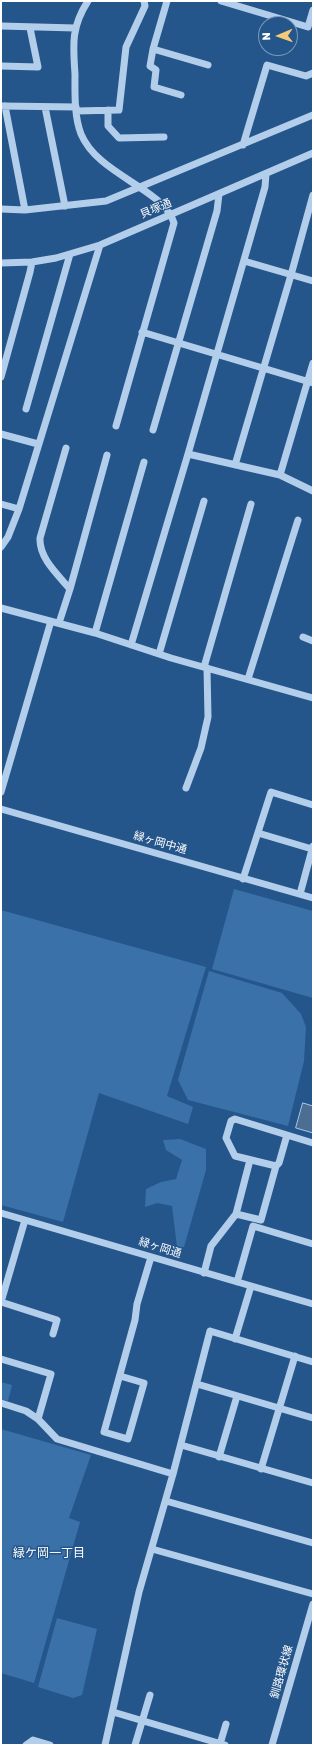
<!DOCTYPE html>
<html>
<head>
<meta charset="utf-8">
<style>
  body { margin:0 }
  #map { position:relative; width:314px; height:1746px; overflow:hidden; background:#25568b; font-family:Rubik,sans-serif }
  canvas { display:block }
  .frame { position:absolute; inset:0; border:2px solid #fff; pointer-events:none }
  .north { position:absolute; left:258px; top:16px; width:40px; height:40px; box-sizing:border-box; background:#25568b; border:1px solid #7c9ab9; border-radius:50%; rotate:268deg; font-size:11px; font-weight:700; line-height:16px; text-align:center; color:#fff }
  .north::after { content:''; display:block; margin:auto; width:14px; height:18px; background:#f4ca77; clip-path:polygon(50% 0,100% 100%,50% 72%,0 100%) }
</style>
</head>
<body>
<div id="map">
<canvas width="314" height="1746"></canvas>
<div class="frame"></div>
<div class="north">N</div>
</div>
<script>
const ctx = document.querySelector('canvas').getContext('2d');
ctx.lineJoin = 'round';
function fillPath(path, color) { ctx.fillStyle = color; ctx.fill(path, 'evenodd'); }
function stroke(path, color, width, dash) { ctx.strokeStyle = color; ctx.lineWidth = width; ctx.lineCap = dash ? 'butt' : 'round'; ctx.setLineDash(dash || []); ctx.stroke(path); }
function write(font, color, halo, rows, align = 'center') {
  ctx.font = font + ' Rubik,"Noto Sans JP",sans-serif'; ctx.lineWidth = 3; ctx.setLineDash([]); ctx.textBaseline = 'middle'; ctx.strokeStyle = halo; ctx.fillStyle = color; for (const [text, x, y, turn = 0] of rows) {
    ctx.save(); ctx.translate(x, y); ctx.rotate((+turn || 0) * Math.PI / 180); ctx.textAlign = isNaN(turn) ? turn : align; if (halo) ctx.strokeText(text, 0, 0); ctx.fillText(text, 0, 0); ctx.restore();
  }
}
fillPath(new Path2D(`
  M 234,889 L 313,911 L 313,998 L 212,969 Z
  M 1,910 L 206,967 L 167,1096 L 193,1107 L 188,1124 L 99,1093 L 63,1222 L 1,1205 Z
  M 209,971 L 282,993 L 301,1014 L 306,1027 L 304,1061 L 288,1126 L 188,1100 L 178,1080 Z
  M 180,1139 L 206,1149 L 206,1170 L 184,1247 L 177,1247 L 172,1206 L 157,1203 L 145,1207 L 146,1189 L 161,1182 L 176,1179 L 182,1160 L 166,1150 L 163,1140 Z
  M 1,1382 L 12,1385 L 8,1401 L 1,1399 Z
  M 1,1429 L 91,1455 L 69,1518 L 80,1522 L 34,1683 L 1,1673 Z
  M 57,1618 L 97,1629 L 82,1695 L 73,1698 L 38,1687 Z`), '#3971a8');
const water = new Path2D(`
  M 303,1103 L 313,1106 L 313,1133 L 296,1128 Z`);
fillPath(water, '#4c6e93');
stroke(water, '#a7caeb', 1);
stroke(new Path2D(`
  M 88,1 C 71,27 73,45 75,74 C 75,93 74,116 81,134 C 98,175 163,188 174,223 L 116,426
  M 167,1 L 153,49 L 150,66 L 156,70 L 154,87 L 181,95
  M 221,1 L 308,27 L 313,10
  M 1,26 L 75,28
  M 153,49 L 208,65
  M 1,66 L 38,67 L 30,28
  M 2,106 L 76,107
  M 5,106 L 25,210
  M 45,107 L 65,206
  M 108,110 L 108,126 L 119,138 L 164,137
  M 76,111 L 119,110 L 126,47 L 145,6 L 144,1
  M 243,145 L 267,65 L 306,76 L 313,73
  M 1,209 L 25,210 L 106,201 L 313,115
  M 244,261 L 313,281
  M 1,263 L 32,262 L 56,258 L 100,245 L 313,153
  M 142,332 L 313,383
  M 1,377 L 30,272 L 32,262
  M 26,409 L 70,254
  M 153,430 L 217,211 L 219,194
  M 1,434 L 38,444
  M 188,454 L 280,475 L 313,491
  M 235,465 L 291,275 L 313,195
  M 280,475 L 313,363
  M 1,504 L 19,509
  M 1,547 L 8,537 L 19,509 L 100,245
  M 70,589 L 107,455
  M 1,608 L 95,633 L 171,658 L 313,698
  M 59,623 L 70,589 C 57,574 39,558 40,538 L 66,448
  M 95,633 L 144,462
  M 303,637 L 313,641
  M 131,645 L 188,454 L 265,187 L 266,174
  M 159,654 L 204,501
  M 204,667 L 251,504
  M 248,679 L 298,520
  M 186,788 L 201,748 L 208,717 L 207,668
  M 1,792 L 51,621
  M 1,809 L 313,898
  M 258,833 L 312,849
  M 243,879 L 271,792 L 313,805
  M 300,894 L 313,846
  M 276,1166 L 279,1163 L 287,1135
  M 1,1213 L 313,1304
  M 236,1214 L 261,1220 L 276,1166 L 235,1156 L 226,1138 L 231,1121 L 235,1119 L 313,1143
  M 204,1273 L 211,1246 L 236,1214 L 250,1160
  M 237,1282 L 253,1226 L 313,1244
  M 1,1302 L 25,1220
  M 1,1302 L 57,1320 L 53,1334
  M 235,1339 L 251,1286
  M 1,1359 L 51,1374 L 38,1419
  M 120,1376 L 144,1383 L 128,1439 L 104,1432 L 135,1320 L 137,1304 L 151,1257
  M 197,1384 L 313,1418
  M 1,1403 L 26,1411 L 38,1419 L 57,1439 L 173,1474
  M 181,1445 L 313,1483
  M 219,1457 L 237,1396
  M 261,1469 L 295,1356
  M 166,1501 L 313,1543
  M 152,1549 L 313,1594
  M 113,1712 L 225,1745
  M 220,1744 L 226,1724
  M 26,1745 L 33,1740 L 50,1745
  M 105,1745 L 139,1592 L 173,1474 L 210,1331 L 313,1362
  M 135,1745 L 150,1695
  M 272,1745 L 313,1604`), '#b3ceea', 7);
write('11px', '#fff', '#25568b', [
  ["貝塚通",156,209,-23],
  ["緑ヶ岡中通",160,843,16],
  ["緑ヶ岡通",160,1248,17],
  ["釧路環状線",282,1672,-74]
]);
write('12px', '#fff', '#25568b', [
  ["緑ケ岡一丁目",49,1554]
]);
</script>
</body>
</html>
